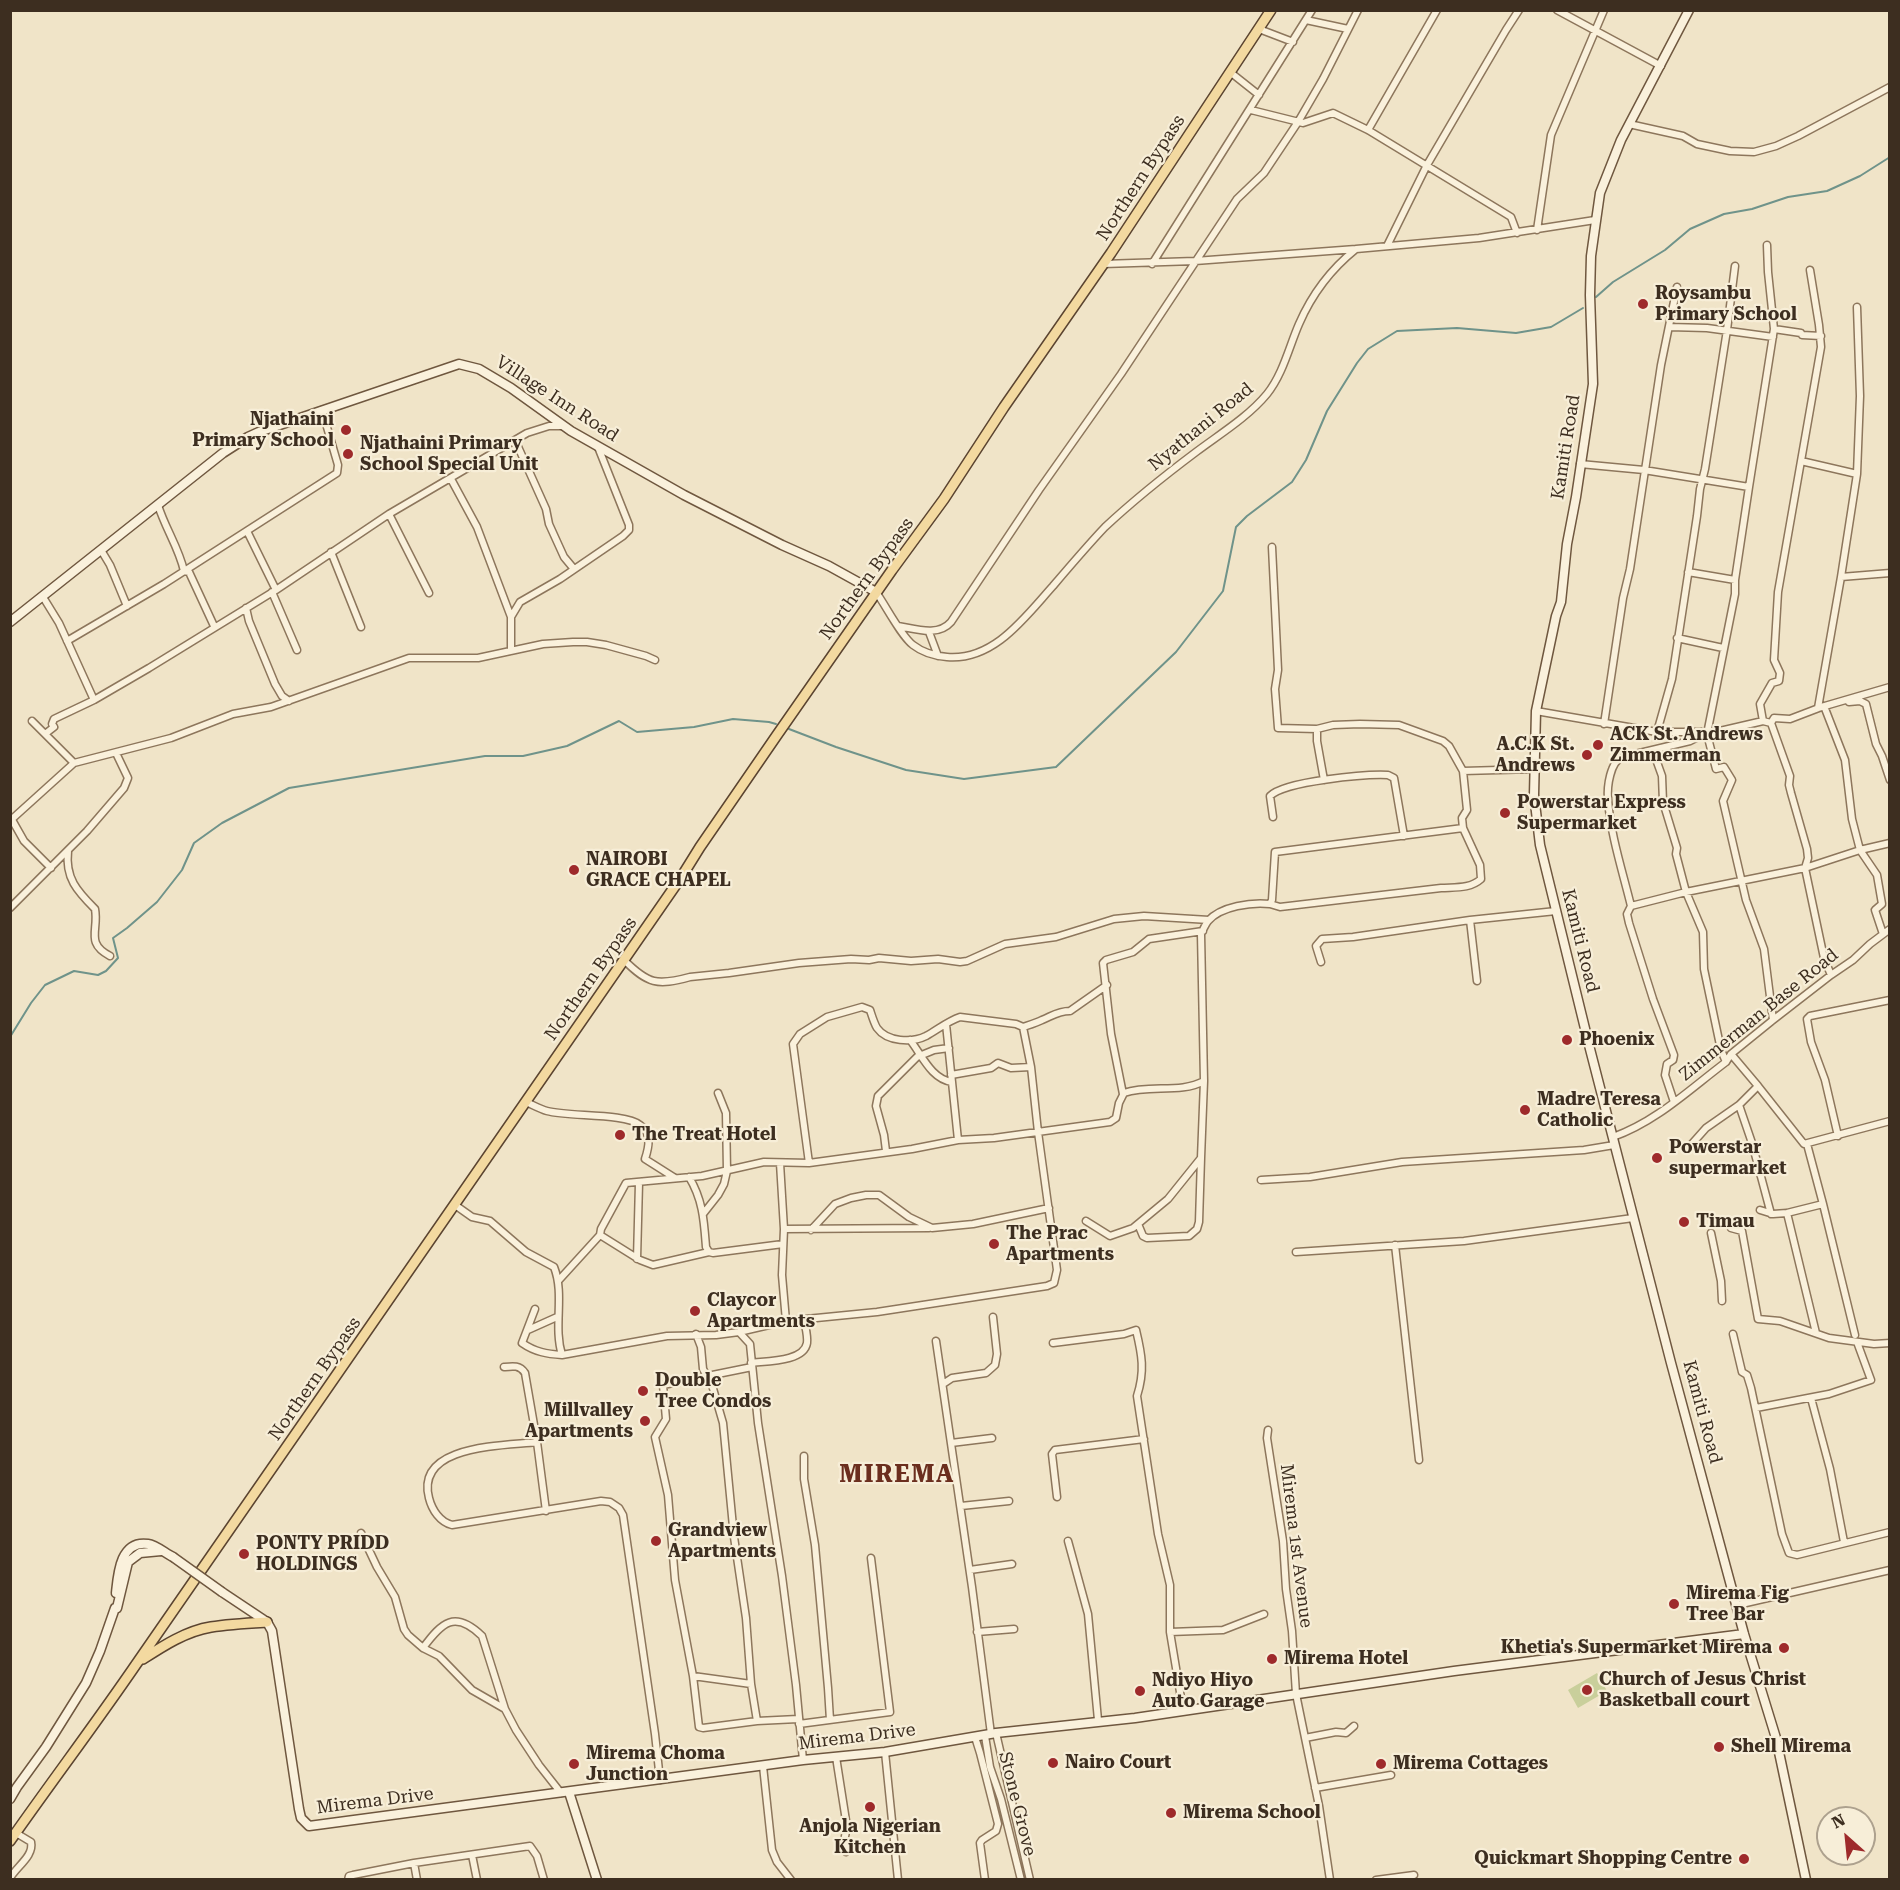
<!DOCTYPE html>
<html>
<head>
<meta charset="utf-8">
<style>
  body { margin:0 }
  #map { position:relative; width:1900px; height:1890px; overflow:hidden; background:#f0e4c8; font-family:"Roboto Serif",serif }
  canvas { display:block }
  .frame { position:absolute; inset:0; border:12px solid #3d2e20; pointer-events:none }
  .north { position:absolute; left:1816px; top:1806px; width:60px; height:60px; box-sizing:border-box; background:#f7eed8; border:2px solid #ada18e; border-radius:50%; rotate:333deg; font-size:16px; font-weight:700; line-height:24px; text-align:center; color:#3d2e20 }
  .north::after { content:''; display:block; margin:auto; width:21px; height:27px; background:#9e2a2b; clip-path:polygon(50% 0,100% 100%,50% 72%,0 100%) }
</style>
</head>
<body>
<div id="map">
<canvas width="1900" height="1890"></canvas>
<div class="frame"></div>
<div class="north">N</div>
</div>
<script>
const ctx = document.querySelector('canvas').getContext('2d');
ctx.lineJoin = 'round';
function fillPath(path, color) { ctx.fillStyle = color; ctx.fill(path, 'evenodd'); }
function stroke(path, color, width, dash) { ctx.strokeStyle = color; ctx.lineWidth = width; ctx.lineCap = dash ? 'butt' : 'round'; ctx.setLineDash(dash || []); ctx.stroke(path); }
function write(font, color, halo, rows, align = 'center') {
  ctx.font = font + ' "Roboto Serif",serif'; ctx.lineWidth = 4.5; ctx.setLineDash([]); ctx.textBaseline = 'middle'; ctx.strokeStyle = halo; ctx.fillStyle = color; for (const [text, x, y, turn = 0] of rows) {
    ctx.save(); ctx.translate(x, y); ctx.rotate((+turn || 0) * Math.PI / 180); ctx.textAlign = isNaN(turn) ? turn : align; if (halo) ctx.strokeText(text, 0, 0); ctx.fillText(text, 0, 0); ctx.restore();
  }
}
fillPath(new Path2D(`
  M 1597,1673 L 1607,1691 L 1578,1708 L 1568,1690 Z`), '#c9cf9b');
stroke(new Path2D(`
  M 1596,297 L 1613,282 L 1665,250 L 1690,229 L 1724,214 L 1752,209 L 1788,197 L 1827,191 L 1860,176 L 1890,157
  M 789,729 L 836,747 L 906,770 L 964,779 L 1056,767 L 1176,652 L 1223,591 L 1236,527 L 1247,516 L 1292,482 L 1306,460 L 1327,411 L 1357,363 L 1368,349 L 1397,331 L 1457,328 L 1516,333 L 1551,327 L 1583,308
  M 10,1037 L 31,1003 L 45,985 L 74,971 L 98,975 L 106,971 L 118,958 L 113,938 L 127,928 L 157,902 L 182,870 L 194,843 L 222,823 L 289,788 L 485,756 L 523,756 L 567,746 L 619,721 L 637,732 L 694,727 L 733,719 L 769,722 L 776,724`), '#6f938a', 2);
const street = new Path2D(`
  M 1557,10 L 1661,66
  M 1306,20 L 1348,29
  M 1259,29 L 1293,42
  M 1230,72 L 1259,95
  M 1251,110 L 1303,123 L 1333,113 L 1368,130 L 1511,217 L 1517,233
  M 1629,124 L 1683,136 L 1697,144 L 1730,151 L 1754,152 L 1776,146 L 1798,136 L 1890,87
  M 1368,130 L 1437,10
  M 1537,230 L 1551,135 L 1604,10
  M 1387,246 L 1427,165 L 1506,30 L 1519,10
  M 1103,264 L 1195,261 L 1356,249
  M 1152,264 L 1312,10
  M 1857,307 L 1860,396 L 1857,474 L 1841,577 L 1818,708 L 1890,687
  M 1669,327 L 1707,328 L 1773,337
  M 1774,329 L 1801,333 L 1802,335 L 1821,336
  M 515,440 L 546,509 L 549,524 L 564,557 L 574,569
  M 1801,461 L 1857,474
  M 1580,464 L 1644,470 L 1749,487 L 1735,580 L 1735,594 L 1707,734 L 1716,769 L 1724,767 L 1732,780 L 1723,801 L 1746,900 L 1764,949 L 1773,1020
  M 451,479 L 477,527 L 511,617
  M 1749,487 L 1774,329 L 1768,272 L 1767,245
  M 158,505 C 165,528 179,548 184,571 L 189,572 L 214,626
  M 389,514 L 429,593
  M 247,531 L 276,590
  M 1272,547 L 1278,670 L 1275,689 L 1278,728 L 1317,729 L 1333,725 L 1360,724 L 1399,725 L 1443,741 L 1449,746 L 1463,771
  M 101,550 L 110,565 L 127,606
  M 331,552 L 361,627
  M 1688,572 L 1735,580
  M 1841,577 L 1890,573
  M 272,592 L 297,650
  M 876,592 C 886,606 901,636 913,645 C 922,652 935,656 947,657 C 994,661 1025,617 1053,586 C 1070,566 1087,546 1105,527 C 1134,500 1164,476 1196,452 C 1220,434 1248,417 1267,394 C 1283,374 1289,347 1299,324 C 1312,294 1331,269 1356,249 L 1479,238 L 1595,220
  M 43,597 L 59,623 L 94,700
  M 246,608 L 249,621 L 275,684 L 282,696 L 289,701
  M 898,626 C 916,629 938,637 951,622 L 1039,490 L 1121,374 L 1237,199 L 1264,173 L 1298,122 L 1323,79 L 1358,10
  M 929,632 L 938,656
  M 1677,638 L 1723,648
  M 67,641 L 164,584 L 337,473 L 338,465 L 322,410
  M 511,651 L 511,617 L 520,602 L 560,579 L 623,536 L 629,530 L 629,525 L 598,447
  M 1849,702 L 1860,701 L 1866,704 L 1876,744 L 1882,756 L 1890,780
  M 1536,711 L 1657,732 L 1701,732 L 1707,734 L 1763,721 L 1771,723 L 1774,718 L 1790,719 L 1824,706 L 1845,760 L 1852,819 L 1860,850 L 1877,875 L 1882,904 L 1875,910 L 1883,934
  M 32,721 L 74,763
  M 1763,721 L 1760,704 L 1772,683 L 1779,681 L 1780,673 L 1774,660 L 1778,592 L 1821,347 L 1819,325 L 1810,270
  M 1771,723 L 1790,776 L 1789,785 L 1791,793 L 1807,849 L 1808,858 L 1805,868 L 1824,958 L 1831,975
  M 1604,724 L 1623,598 L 1630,569 L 1661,365 L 1677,287
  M 1317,729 L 1317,741 L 1324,780
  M 1657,732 L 1672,679 L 1697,516 L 1700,489 L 1705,469 L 1727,330 L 1735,266
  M 45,734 L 54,727 L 52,724 L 54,719 L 94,700 L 149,668 L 276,590 L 389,514 L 527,433 L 549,426 L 562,426
  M 1653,751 L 1662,776 L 1663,802 L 1677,848 L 1676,854 L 1686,892 L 1703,932 L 1704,969 L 1721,1050 L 1726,1062
  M 1273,817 L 1270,796 C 1285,781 1366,774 1388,775 L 1394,778 L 1404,836
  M 11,818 L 24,841 L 51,868
  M 12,819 L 74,763 L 171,738 L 233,714 L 271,707 L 409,658 L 478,658 L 543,644 L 573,642 L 587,642 L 606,645 L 646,656 L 655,660
  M 68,851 C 65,878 77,891 95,909 C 99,930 85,943 110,956
  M 1270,904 L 1280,907 L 1441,888 C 1455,887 1470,889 1481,879 L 1480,865 L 1463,828
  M 1631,906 C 1623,873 1610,833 1608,799 C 1607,787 1610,761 1623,757 L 1690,741 L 1698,737 L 1701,732
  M 10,908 L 87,831 L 124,788 L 128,778 L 116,753
  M 1470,920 L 1477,981
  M 624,960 C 648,984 657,986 690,977 L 729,973 L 799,963 L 851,959 L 869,960 L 879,958 L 911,961 L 938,959 L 960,962 L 967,961 L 1005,944 L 1056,937 L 1114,919 L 1144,916 L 1209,920
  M 1321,962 L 1316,946 L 1322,939 L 1353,937 L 1470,920 L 1556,911
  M 946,1024 L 958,1140
  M 910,1040 C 922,1055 931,1079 952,1082
  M 951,1075 L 991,1068 L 998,1063 L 1011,1068 L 1031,1067
  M 1758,1086 L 1804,1144 L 1890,1121
  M 1123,1094 L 1111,1034 L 1103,963 L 1106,960 L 1133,952 L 1149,939 L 1203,931
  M 526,1102 C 533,1105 540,1109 547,1111 C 569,1117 625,1113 640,1125 C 652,1133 649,1147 645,1159 L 675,1178
  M 1674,1102 L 1665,1075 L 1667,1064 L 1673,1060 L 1674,1055 L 1653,999 L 1629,923 L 1627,914 L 1631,906 L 1686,892 L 1805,868 L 1860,850 L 1890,843
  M 1739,1105 L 1752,1143 L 1771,1214
  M 1838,1136 L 1825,1080 L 1811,1042 L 1807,1019 L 1810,1016 L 1890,1000
  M 1613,1137 C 1656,1122 1690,1089 1726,1062 L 1731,1054 L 1773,1020 L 1831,975 L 1853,960 L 1870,944 L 1890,929
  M 1807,1144 L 1823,1204 L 1855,1335
  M 1690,1146 L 1706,1128 L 1739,1105 L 1758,1086 L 1731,1054
  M 886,1151 L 884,1135 L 876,1106 L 878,1096 L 917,1057 L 934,1050 L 949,1048
  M 780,1163 L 784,1229 L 782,1275 L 786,1321
  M 809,1163 L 793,1044 L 800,1034 L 827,1017 L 862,1007 L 870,1010 C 872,1016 874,1023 877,1028 C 887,1042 912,1043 926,1036 C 937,1030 948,1021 960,1017 L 1016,1024 L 1023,1027 C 1029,1025 1036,1023 1042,1020 C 1052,1016 1058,1011 1070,1011 L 1107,985
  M 689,1177 C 703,1200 704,1221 706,1247 L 709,1252 L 713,1253 L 783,1244
  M 1261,1180 L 1310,1177 L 1402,1162 L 1584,1150 L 1614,1145
  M 455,1205 L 472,1217 L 490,1221 L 526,1252 L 554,1267 C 565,1295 553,1326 562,1355 L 667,1336 L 716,1335 L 739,1332 L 786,1321 L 877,1312 L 1047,1286 L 1054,1283 L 1057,1270 L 1038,1132 L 1031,1067 L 1023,1027
  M 1760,1210 L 1773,1214 L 1787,1213 L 1823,1204
  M 1787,1213 L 1816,1333
  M 703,1214 L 718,1195 L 724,1184 L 727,1171 L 726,1113 L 718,1093
  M 1086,1221 L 1110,1236 L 1133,1228 L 1168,1199 L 1201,1158 L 1204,1081
  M 1138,1224 L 1143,1236 L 1147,1238 L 1189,1236 L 1197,1229 L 1199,1222 L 1201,1158
  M 1731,1228 L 1742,1231 L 1758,1319 L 1780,1321 L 1829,1338 L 1874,1344 L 1890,1343
  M 784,1229 L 929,1228
  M 811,1230 L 835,1204 L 851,1198 L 866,1195 L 879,1195 L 909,1217 L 932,1228 L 973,1224 L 1049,1208
  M 1711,1233 L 1721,1281 L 1722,1301
  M 600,1235 L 640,1260 L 653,1265 L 709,1252
  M 1395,1245 L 1419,1460
  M 1296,1252 L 1464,1241 L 1633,1218
  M 637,1259 L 639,1183
  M 559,1280 L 600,1235 L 601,1229 L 626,1183 L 702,1176 L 764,1162 L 809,1163 L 912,1149 L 958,1140 L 994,1138 L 1110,1122 L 1116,1118 L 1119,1103 L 1124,1093 C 1150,1084 1180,1094 1204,1081 L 1201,934 C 1203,930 1205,925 1208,921 C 1221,906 1252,902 1270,904 L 1272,900 L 1275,852 L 1463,828 L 1462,818 L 1467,810 L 1463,771 L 1534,769
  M 535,1309 L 522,1343 C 535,1352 547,1354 562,1355
  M 528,1330 L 557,1317
  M 739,1332 L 750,1344 L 758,1423 L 782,1576 L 796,1685 L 803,1760
  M 696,1334 L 701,1347 L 703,1369 L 712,1385 L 723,1423 L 734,1537 L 746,1618 L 751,1684 L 757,1721 L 798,1719
  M 1733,1334 L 1742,1372 L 1747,1375 L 1751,1388 L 1782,1534 L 1789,1553 L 1797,1555 L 1890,1532
  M 936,1341 L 972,1587 L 991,1734
  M 1053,1343 L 1124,1334 L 1136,1330 C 1142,1355 1145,1371 1137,1396 L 1158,1534 L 1170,1585 L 1170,1632 L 1183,1710
  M 751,1363 C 766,1361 804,1362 807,1343 C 808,1336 805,1326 804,1319
  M 504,1367 C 513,1366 520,1365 525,1373 L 537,1442 L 546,1511
  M 752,1367 L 663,1385 L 666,1419 L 655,1437 L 668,1495 L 675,1580 L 693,1676 L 699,1727 L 703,1728 L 757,1721
  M 943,1384 L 952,1378 L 986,1373 L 995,1365 L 997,1354 L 993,1317
  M 1811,1398 L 1830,1469 L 1844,1542
  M 1756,1408 L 1829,1394 L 1871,1380 L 1857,1342
  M 1268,1430 L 1267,1438 L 1283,1541 L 1286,1589 L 1292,1631 L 1296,1694 L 1319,1806 L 1330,1880
  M 537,1442 C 504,1446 415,1444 429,1498 C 432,1510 440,1522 452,1525 L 601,1501 L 610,1502 L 619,1508 L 623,1515 L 655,1734 L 660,1780
  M 951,1443 L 992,1438
  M 804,1456 L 804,1479 L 815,1545 L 828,1688 L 830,1720
  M 1057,1497 L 1052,1454 L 1055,1450 L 1144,1439
  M 961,1506 L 1009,1501
  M 361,1533 L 377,1567 L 395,1597 L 404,1629 L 408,1635 L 423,1648 L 439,1656 L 472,1690 L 505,1709 L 516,1730 L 539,1765 L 561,1793
  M 1068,1541 L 1088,1614 L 1098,1720
  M 970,1570 L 1012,1564
  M 1737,1605 L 1890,1570
  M 977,1632 L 1014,1629
  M 1170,1632 L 1223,1630 L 1264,1614
  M 423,1648 C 442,1622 455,1610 482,1636 L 505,1709
  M 693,1676 L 751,1684
  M 799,1724 L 890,1712 L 871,1558
  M 996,1733 L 1030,1880
  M 985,1736 L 990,1767 L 1001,1799 L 1021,1880
  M 975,1737 L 980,1753 L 998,1824 L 996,1831 L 982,1840 L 980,1843 L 985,1880
  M 1305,1738 L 1336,1732 L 1346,1733 L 1354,1726
  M 885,1752 L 898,1880
  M 836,1757 L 847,1827 L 844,1841 L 846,1852
  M 763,1766 L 772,1850 L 777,1862 L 791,1880
  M 1315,1788 L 1391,1775
  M 472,1855 L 477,1880
  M 414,1863 L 530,1846 L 537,1856 L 544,1880
  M 10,1878 C 17,1866 34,1856 31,1842 L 16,1833
  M 348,1880 L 349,1876 L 353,1875 L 414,1863 L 417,1880
  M 1376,1880 L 1414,1875`);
const secondary = new Path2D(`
  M 1689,10 L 1621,140 L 1600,193 L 1591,256 L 1590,295 L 1593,384 L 1576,497 L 1567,544 L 1561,602 L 1556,616 L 1536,711 L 1534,795 L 1540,845 L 1590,1049 L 1671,1363 L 1744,1634 L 1776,1738 L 1806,1880
  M 10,622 L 223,453 L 248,437 L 259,432 L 459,364 L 479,369 L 511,388 L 571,431 L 684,495 L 782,545 L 829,566 L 876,592
  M 222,1592 L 267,1622 L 272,1631 L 299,1809 L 301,1818 L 309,1826 L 803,1760 L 885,1752 L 996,1733 L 1135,1718 L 1454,1671 L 1744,1634
  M 116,1593 C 118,1574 120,1540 148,1544 C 156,1545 165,1553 173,1557
  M 569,1792 L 597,1880
  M 10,1799 L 17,1787 L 46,1747 L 86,1683 L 100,1651 L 115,1608 L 117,1608 L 128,1562 L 140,1553 L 161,1551`);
const primary = new Path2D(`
  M 143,1659 C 163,1646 186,1631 211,1627 C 229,1624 249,1623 267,1622
  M 10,1841 C 52,1781 96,1723 137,1663 C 319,1401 500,1138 682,876 L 700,847 L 777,735 L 892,570 L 944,499 L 1004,407 L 1111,253 L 1271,10`);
stroke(street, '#8d765c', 9);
stroke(secondary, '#6f573f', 11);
stroke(primary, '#5b4430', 12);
stroke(street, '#faf1dc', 6);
stroke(secondary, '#faf1dc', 8);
stroke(primary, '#f3d9a0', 9);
const secondaryBridge = new Path2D(`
  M 173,1557 L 222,1592`);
stroke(secondaryBridge, '#6f573f', 11, []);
stroke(secondaryBridge, '#faf1dc', 8);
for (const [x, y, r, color] of [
  [1643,304,6,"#9e2a2b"],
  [346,430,6,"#9e2a2b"],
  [348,454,6,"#9e2a2b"],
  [1598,745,6,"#9e2a2b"],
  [1587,755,6,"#9e2a2b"],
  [1505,813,6,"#9e2a2b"],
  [574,870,6,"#9e2a2b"],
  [1567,1040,6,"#9e2a2b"],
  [1525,1110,6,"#9e2a2b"],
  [620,1135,6,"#9e2a2b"],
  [1657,1158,6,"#9e2a2b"],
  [1684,1222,6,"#9e2a2b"],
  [994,1244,6,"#9e2a2b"],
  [695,1311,6,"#9e2a2b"],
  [643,1391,6,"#9e2a2b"],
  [645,1421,6,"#9e2a2b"],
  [656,1541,6,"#9e2a2b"],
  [244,1554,6,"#9e2a2b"],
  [1674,1604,6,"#9e2a2b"],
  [1784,1648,6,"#9e2a2b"],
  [1272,1659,6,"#9e2a2b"],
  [1587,1690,6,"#9e2a2b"],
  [1140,1691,6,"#9e2a2b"],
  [1719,1747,6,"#9e2a2b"],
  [1053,1763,6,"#9e2a2b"],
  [574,1764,6,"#9e2a2b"],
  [1381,1764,6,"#9e2a2b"],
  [870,1807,6,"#9e2a2b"],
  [1171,1813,6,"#9e2a2b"],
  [1744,1859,6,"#9e2a2b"]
]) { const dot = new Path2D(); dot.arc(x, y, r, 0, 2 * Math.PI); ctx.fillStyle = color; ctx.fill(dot); stroke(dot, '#f7eed8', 2); }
write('18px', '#3d2e20', '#f7eed8', [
  ["Northern Bypass",1141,178,-57],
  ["Village Inn Road",557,399,33],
  ["Nyathani Road",1201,427,-39],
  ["Kamiti Road",1566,447,-81],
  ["Northern Bypass",867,579,-54],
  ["Kamiti Road",1580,941,76],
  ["Northern Bypass",591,979,-55],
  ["Zimmerman Base Road",1759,1015,-39],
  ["Northern Bypass",315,1379,-55],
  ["Kamiti Road",1702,1412,75],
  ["Mirema 1st Avenue",1296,1546,83],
  ["Mirema Drive",857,1737,-7],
  ["Mirema Drive",375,1801,-7],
  ["Stone Grove",1017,1804,76]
]);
write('bold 18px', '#3d2e20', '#f7eed8', [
  ["Roysambu",1655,294],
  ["Primary School",1655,315],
  ["Njathaini",334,420,"right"],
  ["Primary School",334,441,"right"],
  ["Njathaini Primary",360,444],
  ["School Special Unit",360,465],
  ["ACK St. Andrews",1610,735],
  ["Zimmerman",1610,756],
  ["A.C.K St.",1575,745,"right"],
  ["Andrews",1575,766,"right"],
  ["Powerstar Express",1517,803],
  ["Supermarket",1517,824],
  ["NAIROBI",586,860],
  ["GRACE CHAPEL",586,881],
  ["Phoenix",1579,1040],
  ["Madre Teresa",1537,1100],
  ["Catholic",1537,1121],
  ["The Treat Hotel",632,1135],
  ["Powerstar",1669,1148],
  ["supermarket",1669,1169],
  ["Timau",1696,1222],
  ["The Prac",1006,1234],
  ["Apartments",1006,1255],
  ["Claycor",707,1301],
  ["Apartments",707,1322],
  ["Double",655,1381],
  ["Tree Condos",655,1402],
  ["Millvalley",633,1411,"right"],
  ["Apartments",633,1432,"right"],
  ["Grandview",668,1531],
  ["Apartments",668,1552],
  ["PONTY PRIDD",256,1544],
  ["HOLDINGS",256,1565],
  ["Mirema Fig",1686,1594],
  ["Tree Bar",1686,1615],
  ["Khetia's Supermarket Mirema",1772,1648,"right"],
  ["Mirema Hotel",1284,1659],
  ["Church of Jesus Christ",1599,1680],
  ["Basketball court",1599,1701],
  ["Ndiyo Hiyo",1152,1681],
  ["Auto Garage",1152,1702],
  ["Shell Mirema",1731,1747],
  ["Mirema Choma",586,1754],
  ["Junction",586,1775],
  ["Nairo Court",1065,1763],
  ["Mirema Cottages",1393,1764],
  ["Mirema School",1183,1813],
  ["Anjola Nigerian",870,1827,"center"],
  ["Kitchen",870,1848,"center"],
  ["Quickmart Shopping Centre",1732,1859,"right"]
], 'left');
ctx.letterSpacing = '1.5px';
write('bold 24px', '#6b2e1e', '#f7eed8', [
  ["MIREMA",897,1475]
]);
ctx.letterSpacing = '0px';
</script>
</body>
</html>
